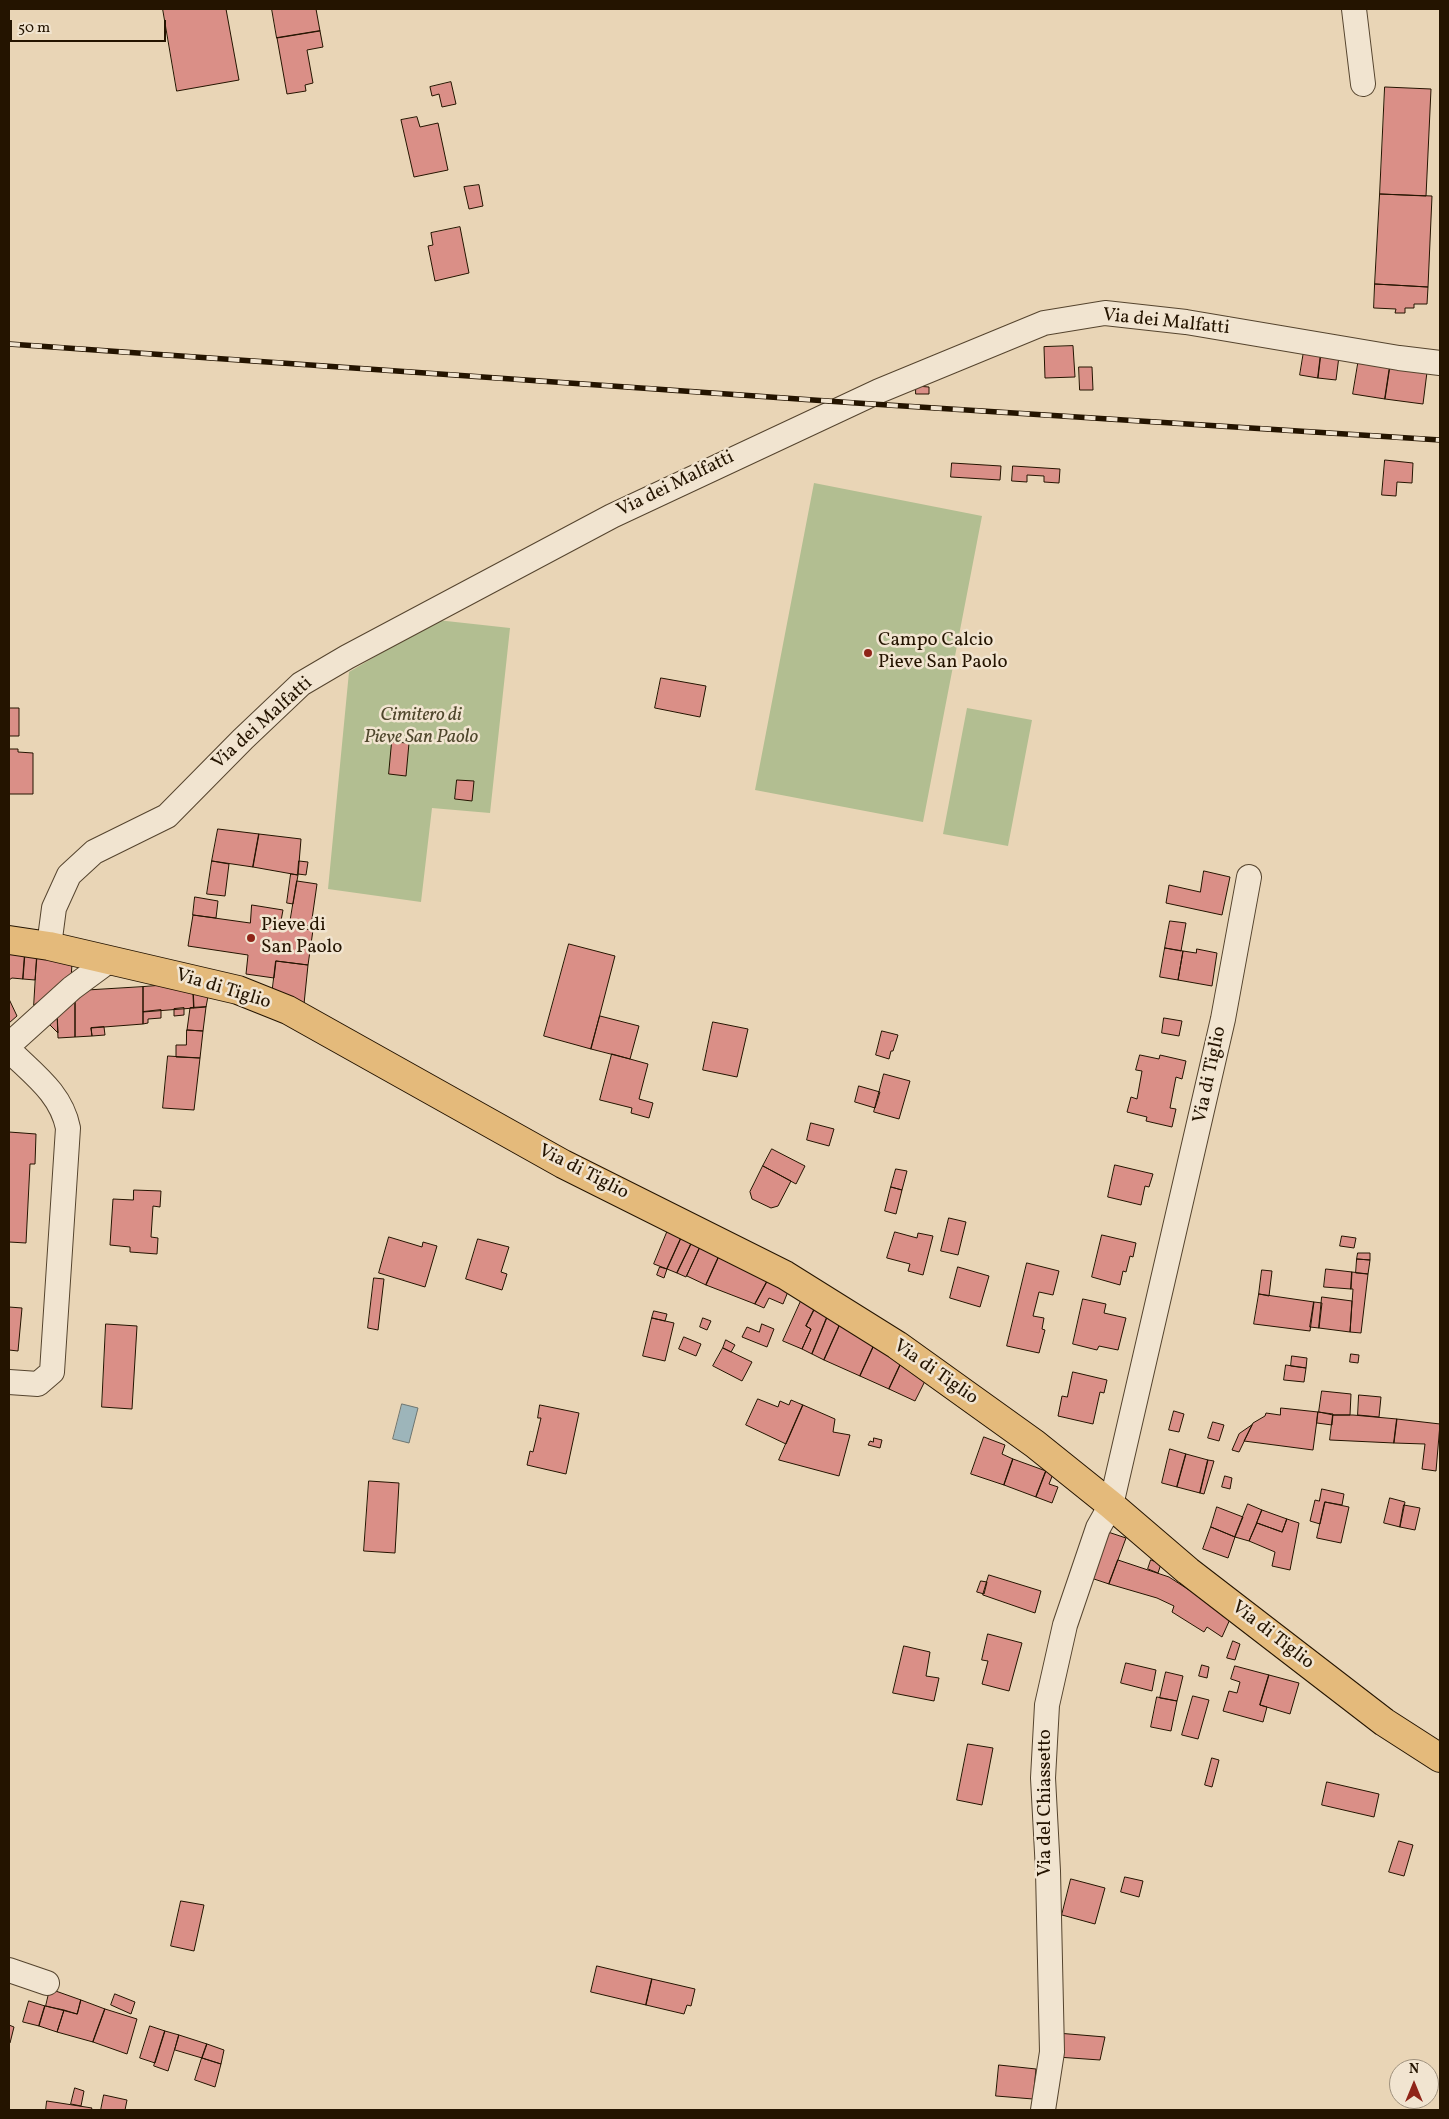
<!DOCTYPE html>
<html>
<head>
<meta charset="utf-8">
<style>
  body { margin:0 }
  #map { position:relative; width:1449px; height:2119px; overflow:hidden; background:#e9d5b6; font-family:Vollkorn,serif }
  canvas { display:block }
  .frame { position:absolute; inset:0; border:10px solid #241400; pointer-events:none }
  .north { position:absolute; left:1389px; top:2059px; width:50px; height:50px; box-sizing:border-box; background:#f1e4d0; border:1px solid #9f917d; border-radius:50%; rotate:0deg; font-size:14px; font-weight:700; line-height:20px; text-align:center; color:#241400 }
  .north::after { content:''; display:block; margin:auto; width:18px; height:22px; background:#8f2418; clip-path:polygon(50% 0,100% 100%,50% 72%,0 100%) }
  .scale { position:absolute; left:10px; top:20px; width:156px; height:22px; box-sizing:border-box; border:2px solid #241400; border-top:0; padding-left:6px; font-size:15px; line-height:18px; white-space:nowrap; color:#241400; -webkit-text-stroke:4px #f1e4d0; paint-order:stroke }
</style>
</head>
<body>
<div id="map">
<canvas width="1449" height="2119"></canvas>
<div class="frame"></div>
<div class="north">N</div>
<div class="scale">50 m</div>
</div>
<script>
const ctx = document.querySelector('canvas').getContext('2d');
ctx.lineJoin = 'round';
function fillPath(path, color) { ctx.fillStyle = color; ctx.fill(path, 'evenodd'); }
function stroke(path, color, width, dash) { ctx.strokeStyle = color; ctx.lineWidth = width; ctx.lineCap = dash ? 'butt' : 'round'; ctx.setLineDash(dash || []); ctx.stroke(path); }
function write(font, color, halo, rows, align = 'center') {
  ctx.font = font + ' Vollkorn,serif'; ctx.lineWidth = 5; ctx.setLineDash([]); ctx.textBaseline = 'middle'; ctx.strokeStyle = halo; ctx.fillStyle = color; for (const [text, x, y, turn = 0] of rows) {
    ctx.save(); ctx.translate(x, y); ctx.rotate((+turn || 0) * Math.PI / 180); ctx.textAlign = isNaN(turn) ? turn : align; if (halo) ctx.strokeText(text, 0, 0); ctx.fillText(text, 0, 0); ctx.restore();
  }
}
fillPath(new Path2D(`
  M 814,483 L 982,516 L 923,822 L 755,790 Z
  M 437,620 L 510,628 L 490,813 L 432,808 L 421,902 L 328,889 L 349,672 Z
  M 967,708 L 1032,720 L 1008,846 L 943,834 Z`), '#b2be91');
const water = new Path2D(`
  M 402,1404 L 418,1408 L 409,1443 L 393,1439 Z`);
fillPath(water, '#9db5ba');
stroke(water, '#6d7570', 1);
const building = new Path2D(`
  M 163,9 L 226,9 L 239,80 L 177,91 Z
  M 272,9 L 316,9 L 320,31 L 277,38 Z
  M 320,31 L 323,47 L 307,50 L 313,83 L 305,85 L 306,91 L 287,94 L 277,38 Z
  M 451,82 L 456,104 L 442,107 L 439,94 L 432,96 L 430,87 Z
  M 1385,87 L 1431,89 L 1426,196 L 1380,194 Z
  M 417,117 L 420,127 L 438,123 L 448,170 L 414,177 L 401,120 Z
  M 479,185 L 483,206 L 469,209 L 464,187 Z
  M 1380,194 L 1432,196 L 1428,287 L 1375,284 Z
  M 460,227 L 469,273 L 435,281 L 428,246 L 433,245 L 431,233 Z
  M 1375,284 L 1428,287 L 1427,304 L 1414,304 L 1414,308 L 1405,308 L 1405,313 L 1395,313 L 1396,309 L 1374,308 Z
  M 1073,346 L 1075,377 L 1045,378 L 1044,347 Z
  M 1304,351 L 1321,353 L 1318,378 L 1300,375 Z
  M 1321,353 L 1339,356 L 1336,380 L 1318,378 Z
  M 1359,358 L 1390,366 L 1385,399 L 1353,394 Z
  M 1390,366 L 1427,372 L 1423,404 L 1385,399 Z
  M 1079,367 L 1092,367 L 1093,390 L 1080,390 Z
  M 916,386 L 929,387 L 929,394 L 916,394 Z
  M 1385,460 L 1413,463 L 1412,483 L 1397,482 L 1396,496 L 1382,495 Z
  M 952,463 L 1001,466 L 1000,480 L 951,477 Z
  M 1013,466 L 1060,469 L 1059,483 L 1044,482 L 1044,476 L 1027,475 L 1027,482 L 1012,481 Z
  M 661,678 L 706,686 L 700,717 L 655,708 Z
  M 9,708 L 19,708 L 19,736 L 9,736 Z
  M 392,742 L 409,743 L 406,776 L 389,774 Z
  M 9,749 L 18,749 L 18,752 L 33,753 L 33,794 L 9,794 Z
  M 457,780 L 474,781 L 472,801 L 455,799 Z
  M 218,829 L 259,834 L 253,867 L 212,861 Z
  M 259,834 L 301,839 L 298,875 L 253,867 Z
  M 212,861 L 229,864 L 225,896 L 207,894 Z
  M 299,861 L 308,862 L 306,875 L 298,874 Z
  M 1204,871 L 1230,877 L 1222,915 L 1166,903 L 1169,885 L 1200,892 Z
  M 291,874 L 298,875 L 293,904 L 287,903 Z
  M 297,881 L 317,884 L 311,926 L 290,923 Z
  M 195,897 L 218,901 L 216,918 L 193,915 Z
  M 252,905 L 283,910 L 280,926 L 313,930 L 308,965 L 276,961 L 274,978 L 246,974 L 248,955 L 188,946 L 193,915 L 250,923 Z
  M 1170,921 L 1186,923 L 1181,951 L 1165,948 Z
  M 569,944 L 615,956 L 591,1049 L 544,1036 Z
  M 1165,948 L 1183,951 L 1178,980 L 1160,977 Z
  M 1197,949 L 1217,953 L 1212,986 L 1178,980 L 1183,951 L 1196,953 Z
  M 9,951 L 25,953 L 23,979 L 12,978 L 9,980 Z
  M 25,953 L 37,956 L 35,980 L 23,979 Z
  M 37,956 L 72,963 L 71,980 L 34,1005 Z
  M 276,961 L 308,965 L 304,1004 L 272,995 Z
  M 177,984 L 193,986 L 194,1008 L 143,1012 L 143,987 Z
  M 193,986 L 209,991 L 206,1007 L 194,1008 Z
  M 143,987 L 143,1024 L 91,1028 L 92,1036 L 75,1037 L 75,996 L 89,990 Z
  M 75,996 L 75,1037 L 58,1038 L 57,1013 Z
  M 9,999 L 17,1016 L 9,1023 Z
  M 206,1007 L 203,1031 L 187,1030 L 190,1008 Z
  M 184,1008 L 184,1015 L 174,1016 L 174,1009 Z
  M 161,1010 L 161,1018 L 148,1019 L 148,1023 L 143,1024 L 143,1012 Z
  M 57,1011 L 58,1033 L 46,1021 Z
  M 600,1016 L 639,1026 L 630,1059 L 591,1049 Z
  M 1164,1018 L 1182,1021 L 1179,1036 L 1162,1033 Z
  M 713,1022 L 748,1029 L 737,1077 L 703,1070 Z
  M 104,1027 L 105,1035 L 92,1036 L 91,1028 Z
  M 187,1030 L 203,1031 L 200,1058 L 176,1057 L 176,1045 L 186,1045 Z
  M 882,1031 L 898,1035 L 893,1051 L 891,1051 L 889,1059 L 876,1055 Z
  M 612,1054 L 648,1064 L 639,1099 L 653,1103 L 649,1118 L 631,1113 L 632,1108 L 600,1100 Z
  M 1140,1055 L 1159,1059 L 1160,1055 L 1186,1061 L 1182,1079 L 1176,1077 L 1170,1108 L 1176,1109 L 1172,1127 L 1146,1121 L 1147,1117 L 1127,1112 L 1131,1097 L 1137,1099 L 1142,1071 L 1136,1070 Z
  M 168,1056 L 200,1058 L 194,1110 L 163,1108 Z
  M 884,1074 L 910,1081 L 899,1119 L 874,1112 Z
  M 859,1086 L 880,1092 L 875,1108 L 855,1102 Z
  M 811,1123 L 834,1129 L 829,1146 L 807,1140 Z
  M 9,1132 L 36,1134 L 35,1164 L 30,1164 L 26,1243 L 9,1242 Z
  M 772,1149 L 805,1166 L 796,1184 L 763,1166 Z
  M 1115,1165 L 1153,1174 L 1149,1187 L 1145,1186 L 1141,1205 L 1108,1197 Z
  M 763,1166 L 791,1181 L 778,1206 L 771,1208 L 752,1199 L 750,1192 Z
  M 896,1169 L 907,1171 L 902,1190 L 891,1187 Z
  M 891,1187 L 902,1190 L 896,1214 L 885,1211 Z
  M 134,1190 L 161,1191 L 160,1207 L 153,1206 L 151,1237 L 158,1238 L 157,1254 L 130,1252 L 130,1247 L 110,1245 L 113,1199 L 133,1200 Z
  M 949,1218 L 966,1222 L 958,1255 L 941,1251 Z
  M 668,1230 L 682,1236 L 667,1269 L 654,1264 Z
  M 895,1232 L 917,1238 L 918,1233 L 933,1236 L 923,1275 L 908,1271 L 910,1264 L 887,1258 Z
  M 1102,1235 L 1136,1243 L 1133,1257 L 1130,1256 L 1126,1272 L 1123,1271 L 1120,1285 L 1092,1277 Z
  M 682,1236 L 692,1242 L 677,1273 L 667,1269 Z
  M 1342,1236 L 1356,1238 L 1354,1248 L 1340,1246 Z
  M 389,1237 L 422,1247 L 423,1242 L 437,1246 L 425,1287 L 379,1273 Z
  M 478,1239 L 509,1247 L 501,1272 L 507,1274 L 502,1290 L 466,1279 Z
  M 692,1242 L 701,1245 L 686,1277 L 677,1273 Z
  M 701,1245 L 720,1254 L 706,1285 L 687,1276 Z
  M 1358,1253 L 1370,1253 L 1370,1260 L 1357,1259 Z
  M 720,1254 L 770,1276 L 755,1304 L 706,1285 Z
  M 1357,1259 L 1370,1260 L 1368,1274 L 1356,1273 Z
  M 1027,1263 L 1059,1271 L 1053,1295 L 1039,1292 L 1033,1316 L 1044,1318 L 1042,1329 L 1045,1330 L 1039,1353 L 1007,1346 Z
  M 660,1267 L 667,1269 L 664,1278 L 657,1275 Z
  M 958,1267 L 989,1276 L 980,1307 L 950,1298 Z
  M 1326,1269 L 1352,1272 L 1351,1289 L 1324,1287 Z
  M 1262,1270 L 1272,1271 L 1269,1296 L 1259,1294 Z
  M 1352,1272 L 1368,1274 L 1361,1333 L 1350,1332 L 1353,1289 L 1351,1289 Z
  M 770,1276 L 789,1289 L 783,1304 L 769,1298 L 764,1308 L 755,1304 Z
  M 374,1278 L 384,1279 L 378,1330 L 368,1328 Z
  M 1259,1294 L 1314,1302 L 1310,1331 L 1254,1324 Z
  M 1322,1297 L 1352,1301 L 1350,1332 L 1319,1328 Z
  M 1083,1299 L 1106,1304 L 1104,1313 L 1126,1318 L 1118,1350 L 1099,1346 L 1097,1350 L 1073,1344 Z
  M 801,1301 L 815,1308 L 806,1326 L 811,1329 L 802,1349 L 783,1341 Z
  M 1314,1302 L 1322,1303 L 1319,1328 L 1310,1327 Z
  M 9,1307 L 22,1308 L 18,1351 L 9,1350 Z
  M 815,1308 L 828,1315 L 812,1354 L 802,1349 L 811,1329 L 806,1326 Z
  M 654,1311 L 667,1314 L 665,1321 L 652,1318 Z
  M 828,1315 L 841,1322 L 824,1360 L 812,1354 Z
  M 652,1318 L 674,1323 L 665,1361 L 643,1356 Z
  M 703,1318 L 711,1321 L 707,1330 L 700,1327 Z
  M 841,1322 L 875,1343 L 860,1376 L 824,1360 Z
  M 106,1324 L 137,1326 L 132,1409 L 102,1407 Z
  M 762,1324 L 774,1329 L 767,1347 L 742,1337 L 747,1327 L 759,1332 Z
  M 684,1337 L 701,1344 L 696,1356 L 679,1349 Z
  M 726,1340 L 735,1345 L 731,1352 L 723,1348 Z
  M 875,1343 L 902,1361 L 889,1389 L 860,1376 Z
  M 723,1348 L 752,1362 L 742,1381 L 713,1366 Z
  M 1351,1354 L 1359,1355 L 1358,1363 L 1350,1362 Z
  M 1292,1356 L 1307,1358 L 1306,1368 L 1291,1366 Z
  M 902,1361 L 927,1377 L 915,1401 L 889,1389 Z
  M 1286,1365 L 1306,1368 L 1304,1382 L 1284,1380 Z
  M 1073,1372 L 1107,1380 L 1104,1393 L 1100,1392 L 1093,1424 L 1058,1416 L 1062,1396 L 1067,1397 Z
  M 1322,1391 L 1351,1394 L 1350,1415 L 1333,1415 L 1319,1412 Z
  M 1359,1395 L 1381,1397 L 1379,1417 L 1358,1415 Z
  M 758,1399 L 778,1407 L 780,1401 L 789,1405 L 791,1400 L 803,1405 L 786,1444 L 746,1425 Z
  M 540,1405 L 579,1413 L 566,1474 L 527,1465 L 530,1451 L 533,1452 L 541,1418 L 538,1418 Z
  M 803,1405 L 835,1419 L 833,1432 L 850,1435 L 839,1476 L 779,1460 Z
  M 1281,1408 L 1318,1412 L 1313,1450 L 1244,1441 L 1253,1423 L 1265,1416 L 1266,1413 L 1280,1415 Z
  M 1174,1411 L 1184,1414 L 1179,1432 L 1169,1430 Z
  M 1318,1412 L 1333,1414 L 1332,1425 L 1317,1423 Z
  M 1333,1415 L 1353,1415 L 1397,1419 L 1394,1443 L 1330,1440 Z
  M 1397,1419 L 1440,1424 L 1436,1471 L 1422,1469 L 1425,1444 L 1394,1443 Z
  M 1213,1422 L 1224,1425 L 1219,1441 L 1208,1438 Z
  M 1252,1425 L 1239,1452 L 1232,1450 L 1239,1434 Z
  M 984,1437 L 1005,1445 L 1002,1454 L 1013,1459 L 1004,1485 L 971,1474 Z
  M 874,1438 L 882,1440 L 880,1448 L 868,1445 L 870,1441 L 873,1442 Z
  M 1170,1449 L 1186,1454 L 1177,1487 L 1162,1483 Z
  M 1186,1454 L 1208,1460 L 1200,1493 L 1177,1487 Z
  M 1013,1459 L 1046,1471 L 1036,1497 L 1004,1485 Z
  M 1208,1460 L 1214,1461 L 1204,1494 L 1200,1493 Z
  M 1046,1471 L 1053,1474 L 1049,1484 L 1058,1487 L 1052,1503 L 1036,1497 Z
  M 1225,1476 L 1232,1478 L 1230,1489 L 1222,1487 Z
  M 369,1481 L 399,1483 L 395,1553 L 364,1551 Z
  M 1322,1489 L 1344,1494 L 1342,1505 L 1325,1502 L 1320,1524 L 1310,1521 L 1315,1500 L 1319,1501 Z
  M 1390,1498 L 1405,1502 L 1400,1527 L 1384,1523 Z
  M 1325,1502 L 1349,1507 L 1341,1543 L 1317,1538 Z
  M 1248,1504 L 1262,1510 L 1249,1541 L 1235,1537 Z
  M 1404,1505 L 1420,1508 L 1415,1530 L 1400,1527 Z
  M 1217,1507 L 1243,1517 L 1235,1537 L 1211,1527 Z
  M 1262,1510 L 1287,1519 L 1282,1532 L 1257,1523 Z
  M 1287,1519 L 1299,1523 L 1290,1570 L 1272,1566 L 1275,1552 L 1249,1541 L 1257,1523 L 1282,1532 Z
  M 1211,1527 L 1235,1537 L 1228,1558 L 1203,1549 Z
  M 1105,1531 L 1126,1538 L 1109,1584 L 1091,1578 Z
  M 1118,1560 L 1169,1577 L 1231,1617 L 1222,1637 L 1207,1627 L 1204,1632 L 1172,1612 L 1174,1606 L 1157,1598 L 1109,1584 Z
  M 1151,1560 L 1161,1564 L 1158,1573 L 1148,1569 Z
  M 989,1575 L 1041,1591 L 1035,1613 L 983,1595 Z
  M 981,1581 L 987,1582 L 984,1594 L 977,1592 Z
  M 988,1634 L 1022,1643 L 1009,1691 L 982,1684 L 988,1661 L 982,1660 Z
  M 1233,1641 L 1240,1644 L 1235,1660 L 1227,1658 Z
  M 904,1646 L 930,1652 L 926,1676 L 939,1678 L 934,1701 L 893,1693 Z
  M 1126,1663 L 1156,1670 L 1152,1691 L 1121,1683 Z
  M 1202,1665 L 1209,1667 L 1207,1678 L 1199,1676 Z
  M 1235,1666 L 1269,1675 L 1260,1705 L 1267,1707 L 1263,1722 L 1223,1711 L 1229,1691 L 1237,1693 L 1240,1682 L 1231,1679 Z
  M 1166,1672 L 1183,1676 L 1177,1701 L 1160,1698 Z
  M 1269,1675 L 1299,1683 L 1290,1714 L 1260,1705 Z
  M 1193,1696 L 1209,1700 L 1198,1739 L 1182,1735 Z
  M 1157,1697 L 1177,1701 L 1171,1731 L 1151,1727 Z
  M 968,1744 L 993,1748 L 982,1805 L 957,1800 Z
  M 1212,1758 L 1219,1760 L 1212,1787 L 1205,1785 Z
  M 1327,1782 L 1379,1794 L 1374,1817 L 1322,1805 Z
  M 1399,1841 L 1413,1845 L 1404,1876 L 1389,1872 Z
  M 1125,1877 L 1143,1881 L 1139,1897 L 1121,1892 Z
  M 1071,1879 L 1105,1888 L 1095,1924 L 1062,1915 Z
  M 181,1901 L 204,1905 L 194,1951 L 171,1946 Z
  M 597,1966 L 652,1979 L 646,2005 L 591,1992 Z
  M 652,1979 L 695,1989 L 691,2006 L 687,2005 L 684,2014 L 646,2005 Z
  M 50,1989 L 81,2000 L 77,2014 L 46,2006 Z
  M 115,1994 L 135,2002 L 131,2014 L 111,2005 Z
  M 81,2000 L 105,2009 L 93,2042 L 57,2032 L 64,2010 L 77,2014 Z
  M 29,2001 L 45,2006 L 39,2026 L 23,2022 Z
  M 45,2006 L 64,2010 L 57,2032 L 39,2026 Z
  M 105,2009 L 137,2019 L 127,2054 L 93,2042 Z
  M 9,2025 L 14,2027 L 10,2043 L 9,2043 Z
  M 150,2026 L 165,2031 L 155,2063 L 140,2058 Z
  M 165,2031 L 179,2035 L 168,2071 L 154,2066 Z
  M 1057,2033 L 1105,2037 L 1100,2060 L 1057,2057 Z
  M 179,2035 L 207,2044 L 202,2058 L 175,2050 Z
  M 207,2044 L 224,2050 L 221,2064 L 202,2058 Z
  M 202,2058 L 221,2064 L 215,2087 L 195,2080 Z
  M 999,2065 L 1036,2069 L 1033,2099 L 996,2096 Z
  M 75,2088 L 84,2091 L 81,2106 L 71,2104 Z
  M 104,2095 L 127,2100 L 125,2110 L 101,2110 Z
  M 47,2101 L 92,2108 L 91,2110 L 46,2110 Z`);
fillPath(building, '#da8f87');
stroke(building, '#241400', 1);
const minor = new Path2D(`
  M 1354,9 L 1363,84
  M 49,946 L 54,908 L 69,875 L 94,852 L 167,816 L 243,739 L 301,684 L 347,657 L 612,516 L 879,391 L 1044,323 L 1105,313 L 1186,322 L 1399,358 L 1440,363
  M 9,1045 L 72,988 L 110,960
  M 9,1050 C 33,1074 61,1093 68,1128 L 52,1372 L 38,1384 L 9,1382
  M 9,1970 L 47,1983
  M 1043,2110 L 1052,2052 L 1048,1871 L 1043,1778 L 1047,1705 L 1065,1625 L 1098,1528 L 1111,1505 L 1223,1019 L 1249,877`);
const major = new Path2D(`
  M 9,940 L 49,946 L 238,990 L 288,1010 L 563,1164 L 785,1275 L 897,1345 L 1035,1444 L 1111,1505 L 1188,1571 L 1384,1722 L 1440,1758`);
stroke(minor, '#55442e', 26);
stroke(major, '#241400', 30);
stroke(minor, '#f1e4d0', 24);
stroke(major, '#e4ba7b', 28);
const rail = new Path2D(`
  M 9,344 L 856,403 L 1440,440`);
stroke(rail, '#241400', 5.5);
stroke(rail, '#f1e4d0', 4, [11]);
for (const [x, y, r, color] of [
  [868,653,5,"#8f2418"],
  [251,938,5,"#8f2418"]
]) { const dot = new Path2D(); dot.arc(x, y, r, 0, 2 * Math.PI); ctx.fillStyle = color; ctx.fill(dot); stroke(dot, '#f1e4d0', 2); }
write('19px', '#241400', '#f1e4d0', [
  ["Via dei Malfatti",1166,323,6],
  ["Via dei Malfatti",676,485,-26],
  ["Via dei Malfatti",263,724,-42],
  ["Via di Tiglio",223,990,17],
  ["Via di Tiglio",1211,1075,-78],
  ["Via di Tiglio",583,1173,27],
  ["Via di Tiglio",935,1373,35],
  ["Via di Tiglio",1272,1636,38],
  ["Via del Chiassetto",1047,1803,-90]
]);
write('19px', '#241400', '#f1e4d0', [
  ["Campo Calcio",878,642],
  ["Pieve San Paolo",878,664],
  ["Pieve di",261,927],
  ["San Paolo",261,949]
], 'left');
write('italic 19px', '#4f472c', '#f1e4d0', [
  ["Cimitero di",421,717],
  ["Pieve San Paolo",421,739]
]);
</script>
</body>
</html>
